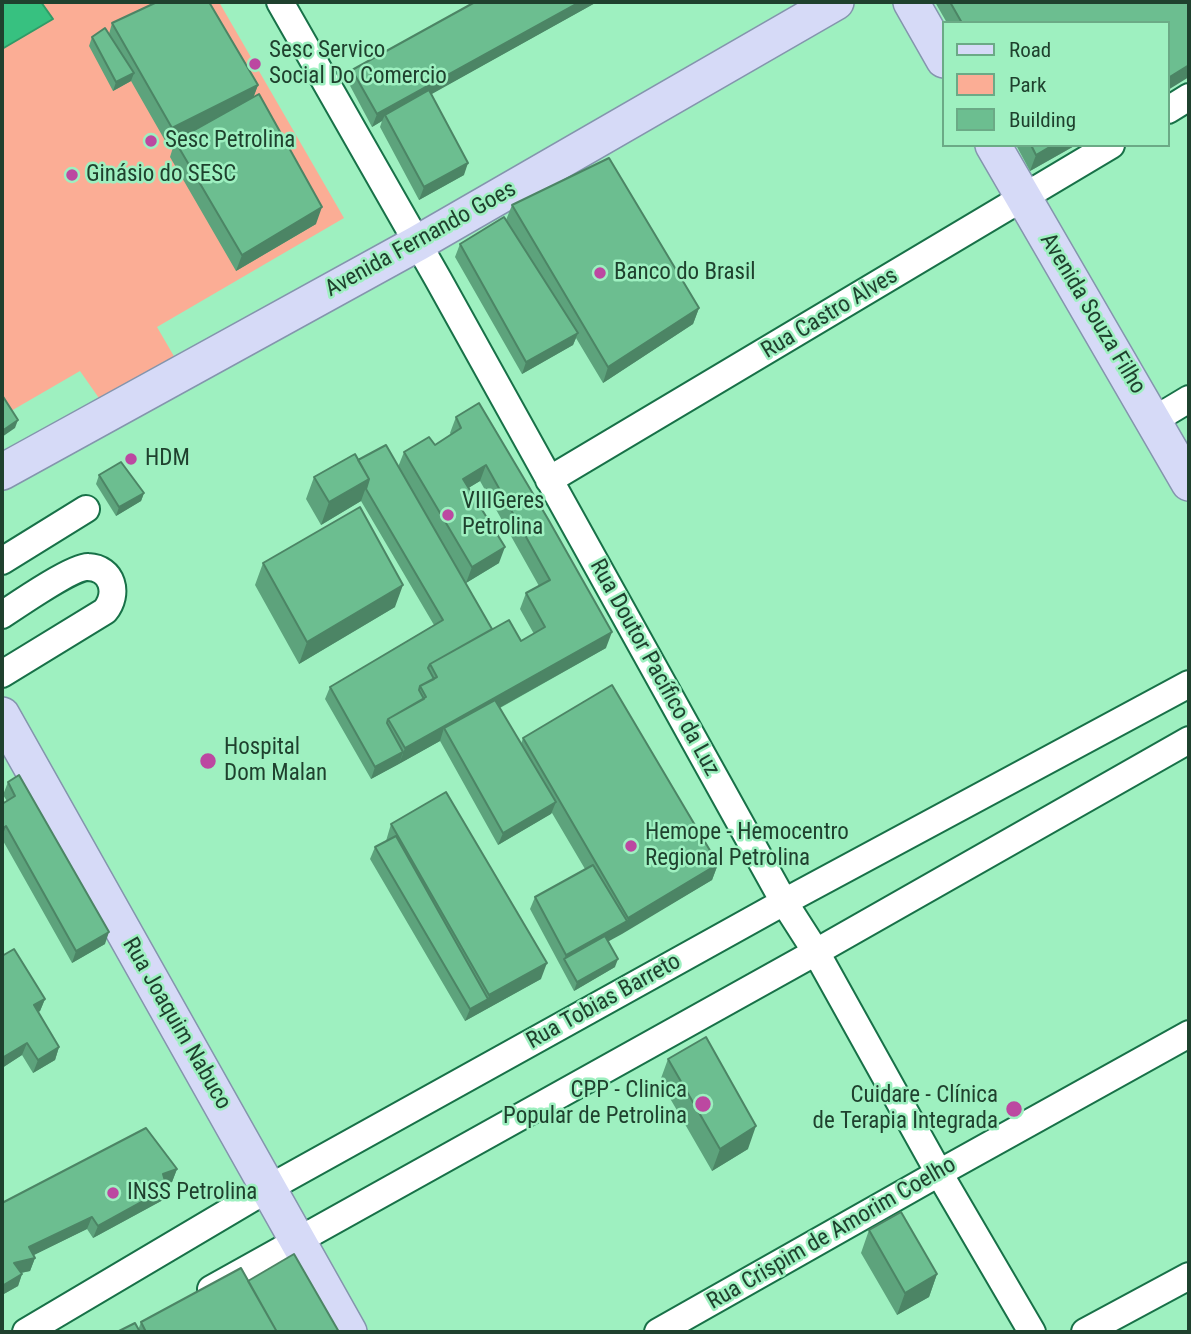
<!DOCTYPE html>
<html>
<head>
<meta charset="utf-8">
<style>
  body { margin:0 }
  #map { position:relative; width:1191px; height:1334px; overflow:hidden; background:#9ef0c0; font-family:"Roboto Condensed",sans-serif }
  canvas { display:block }
  .frame { position:absolute; inset:0; border:4px solid #1f412e; pointer-events:none }
  .legend { position:absolute; left:942px; top:21px; width:228px; height:126px; box-sizing:border-box; background:#9ef0c0; border:2px solid #6baa86; margin:0; padding:9px 12px; list-style:none; font-size:21px; color:#1f412e }
  .legend li { display:flex; align-items:center; gap:14px; height:35px }
  .legend b { width:35px; border:2px solid #6baa86 }
</style>
</head>
<body>
<div id="map">
<canvas width="1191" height="1334"></canvas>
<div class="frame"></div>
<ul class="legend">
<li><b style="height:9px;background:#d6daf7"></b>Road</li>
<li><b style="height:19px;background:#fbad95"></b>Park</li>
<li><b style="height:19px;background:#6cbe90"></b>Building</li>
</ul>
</div>
<script>
const ctx = document.querySelector('canvas').getContext('2d');
ctx.lineJoin = 'round';
function fillPath(path, color) { ctx.fillStyle = color; ctx.fill(path, 'evenodd'); }
function stroke(path, color, width, dash) { ctx.strokeStyle = color; ctx.lineWidth = width; ctx.lineCap = dash ? 'butt' : 'round'; ctx.setLineDash(dash || []); ctx.stroke(path); }
function write(font, color, halo, rows, align = 'center') {
  ctx.font = font + ' "Roboto Condensed",sans-serif'; ctx.lineWidth = 5; ctx.setLineDash([]); ctx.textBaseline = 'middle'; ctx.strokeStyle = halo; ctx.fillStyle = color; for (const [text, x, y, turn = 0] of rows) {
    ctx.save(); ctx.translate(x, y); ctx.rotate((+turn || 0) * Math.PI / 180); ctx.textAlign = isNaN(turn) ? turn : align; if (halo) ctx.strokeText(text, 0, 0); ctx.fillText(text, 0, 0); ctx.restore();
  }
}
fillPath(new Path2D(`
  M 2,2 L 219,2 L 344,218 L 157,327 L 175,358 L 101,401 L 80,371 L 11,411 L 2,396 Z`), '#fbad95');
const water = new Path2D(`
  M 2,2 L 41,2 L 53,19 L 2,49 Z`);
fillPath(water, '#37c180');
stroke(water, '#309b67', 2);
const minor = new Path2D(`
  M 280,2 L 438,279 L 784,902 L 816,952 L 939,1173 L 1032,1332
  M 1168,110 L 1189,97
  M 1154,420 L 1189,399
  M 549,480 L 1111,145
  M 2,561 L 86,509
  M 2,615 C 17,605 74,566 88,567 C 113,568 119,594 105,611 L 2,674
  M 211,1289 L 816,952 L 1189,740
  M 26,1332 L 269,1188 L 784,902 L 1189,684
  M 658,1332 L 939,1173 L 1189,1034
  M 1085,1332 L 1189,1276`);
const major = new Path2D(`
  M 911,2 L 944,60
  M 993,145 L 1189,483
  M 2,472 L 418,243 L 836,2
  M 2,715 L 349,1332`);
stroke(minor, '#187148', 30);
stroke(major, '#8495ad', 38);
stroke(minor, '#fff', 26);
stroke(major, '#d6daf7', 35);
fillPath(new Path2D(`
  M 475,2 L 597,2 L 431,94 L 464,175 L 419,200 L 380,127 L 382,121 L 372,127 L 348,82 L 352,70 Z
  M 935,2 L 1189,2 L 1168,23 L 947,23 Z
  M 112,23 L 258,85 L 253,98 L 316,224 L 236,271 L 170,157 L 175,141 L 201,127 L 167,144 L 131,81 L 113,91 L 89,46 L 92,37 L 109,34 Z
  M 1016,145 L 1076,145 L 1030,171 Z
  M 512,205 L 699,308 L 693,324 L 603,383 L 576,338 L 573,345 L 522,374 L 455,257 L 460,244 L 506,220 Z
  M 456,417 L 606,648 L 500,708 L 521,744 L 523,738 L 718,864 L 712,880 L 608,941 L 615,967 L 574,991 L 530,909 L 535,897 L 585,869 L 552,813 L 498,845 L 440,741 L 371,779 L 325,699 L 330,687 L 434,625 L 361,501 L 321,525 L 306,499 L 314,477 L 358,460 L 398,467 L 404,452 L 435,445 L 451,435 L 450,433 ZM 480,481 L 539,586 L 526,593 L 520,609 L 534,634 L 521,641 L 492,629 L 423,511 L 466,583 L 499,563 L 468,488 Z
  M 99,475 L 144,493 L 141,501 L 116,516 L 96,484 Z
  M 263,563 L 395,607 L 299,664 L 255,585 Z
  M 8,782 L 105,944 L 72,963 L 2,839 L 2,804 L 7,801 L 3,795 Z
  M 391,824 L 541,979 L 465,1021 L 370,859 L 375,847 L 386,841 Z
  M 45,999 L 40,1011 L 38,1012 L 59,1047 L 55,1060 L 33,1073 L 22,1055 L 2,1068 Z
  M 668,1059 L 748,1149 L 712,1171 L 660,1081 Z
  M 177,1169 L 172,1182 L 166,1184 L 163,1200 L 93,1238 L 87,1229 L 33,1255 L 35,1258 L 30,1271 L 21,1273 L 22,1274 L 18,1286 L 2,1295 L 2,1203 Z
  M 869,1230 L 937,1274 L 929,1297 L 897,1315 L 861,1253 Z
  M 248,1281 L 339,1332 L 117,1332 L 138,1330 L 141,1322 Z`), '#5da37c');
fillPath(new Path2D(`
  M 580,2 L 597,2 L 387,119 L 385,115 L 382,121 L 372,127 L 377,114 Z
  M 1189,65 L 1189,77 L 1168,90 L 1168,78 Z
  M 134,73 L 131,81 L 113,91 L 116,82 Z
  M 258,85 L 252,101 L 167,144 L 172,128 Z
  M 1053,145 L 1076,145 L 1030,171 L 1036,155 Z
  M 468,163 L 464,175 L 419,200 L 424,187 Z
  M 322,207 L 316,224 L 236,271 L 242,255 Z
  M 699,308 L 693,324 L 603,383 L 608,367 Z
  M 578,333 L 573,345 L 522,374 L 526,362 Z
  M 18,420 L 15,428 L 2,437 L 2,431 Z
  M 486,465 L 480,481 L 457,495 L 463,479 Z
  M 369,479 L 361,501 L 321,525 L 329,502 Z
  M 144,493 L 141,501 L 116,516 L 119,507 Z
  M 505,547 L 499,563 L 466,583 L 472,567 Z
  M 403,585 L 395,607 L 299,664 L 307,642 Z
  M 612,632 L 606,648 L 449,736 L 444,728 L 440,741 L 399,764 L 405,748 Z
  M 403,752 L 399,764 L 371,779 L 375,767 Z
  M 556,802 L 551,814 L 498,845 L 503,833 Z
  M 6,826 L 2,837 L 2,829 Z
  M 718,864 L 712,880 L 622,934 L 567,964 L 564,959 L 566,955 L 627,921 L 628,918 Z
  M 109,932 L 105,944 L 72,963 L 76,951 Z
  M 618,959 L 615,967 L 574,991 L 577,982 Z
  M 547,963 L 541,979 L 465,1021 L 470,1009 L 488,999 L 489,995 Z
  M 45,999 L 40,1011 L 29,1018 L 34,1005 Z
  M 27,1043 L 22,1055 L 2,1068 L 2,1058 Z
  M 59,1047 L 55,1060 L 33,1073 L 38,1060 Z
  M 756,1126 L 748,1149 L 712,1171 L 720,1149 Z
  M 177,1169 L 172,1182 L 158,1186 L 163,1174 Z
  M 167,1188 L 163,1200 L 93,1238 L 98,1226 Z
  M 92,1217 L 87,1229 L 24,1260 L 29,1247 Z
  M 35,1258 L 30,1271 L 10,1275 L 14,1263 Z
  M 22,1274 L 18,1286 L 2,1295 L 2,1286 Z
  M 937,1274 L 929,1297 L 897,1315 L 905,1293 Z`), '#4c8565');
const building = new Path2D(`
  M 157,2 L 209,2 L 258,85 L 172,128 L 112,23 Z
  M 475,2 L 580,2 L 377,114 L 352,70 Z
  M 950,2 L 1189,2 L 1189,65 L 1168,78 L 1168,23 L 962,23 Z
  M 105,28 L 134,73 L 116,82 L 92,37 Z
  M 429,90 L 468,163 L 424,187 L 385,115 Z
  M 259,94 L 322,207 L 242,255 L 175,141 Z
  M 1031,145 L 1053,145 L 1036,155 Z
  M 609,158 L 699,308 L 608,367 L 512,205 Z
  M 504,217 L 578,333 L 526,362 L 460,244 Z
  M 2,395 L 18,420 L 2,431 Z
  M 479,403 L 548,519 L 612,632 L 405,748 L 388,719 L 426,697 L 420,686 L 437,677 L 430,664 L 509,620 L 521,641 L 545,627 L 526,593 L 550,580 L 486,465 L 463,479 L 505,547 L 472,567 L 404,452 L 429,437 L 435,445 L 461,428 L 456,417 Z
  M 386,445 L 492,629 L 430,664 L 428,668 L 434,679 L 420,686 L 419,690 L 424,699 L 388,719 L 387,723 L 403,752 L 375,767 L 330,687 L 443,620 L 366,489 L 369,479 L 358,460 Z
  M 355,454 L 369,479 L 329,502 L 314,477 Z
  M 121,462 L 144,493 L 119,507 L 99,475 Z
  M 360,507 L 403,585 L 307,642 L 263,563 Z
  M 612,685 L 718,864 L 628,918 L 523,738 Z
  M 495,700 L 556,802 L 503,833 L 444,728 Z
  M 19,775 L 109,932 L 76,951 L 6,826 L 2,829 L 2,804 L 15,796 L 8,782 Z
  M 446,792 L 547,963 L 489,995 L 391,824 Z
  M 396,836 L 488,999 L 470,1009 L 375,847 Z
  M 593,865 L 627,921 L 566,955 L 535,897 Z
  M 605,936 L 618,959 L 577,982 L 564,959 Z
  M 14,949 L 45,999 L 34,1005 L 59,1047 L 38,1060 L 27,1043 L 2,1058 L 2,956 Z
  M 706,1037 L 756,1126 L 720,1149 L 668,1059 Z
  M 146,1128 L 177,1169 L 163,1174 L 167,1188 L 98,1226 L 92,1217 L 29,1247 L 35,1258 L 14,1263 L 22,1274 L 2,1286 L 2,1203 Z
  M 901,1212 L 937,1274 L 905,1293 L 869,1230 Z
  M 294,1254 L 339,1332 L 277,1332 L 248,1281 Z
  M 241,1268 L 277,1332 L 146,1332 L 141,1322 Z
  M 135,1323 L 140,1332 L 117,1332 Z`);
fillPath(building, '#6cbe90');
stroke(building, '#4c8565', 2);
for (const [x, y, r, color] of [
  [255,64,7,"#bc48a1"],
  [151,141,7,"#bc48a1"],
  [72,175,7,"#bc48a1"],
  [600,273,7,"#bc48a1"],
  [131,459,7,"#bc48a1"],
  [448,515,7,"#bc48a1"],
  [208,761,9,"#bc48a1"],
  [631,846,7,"#bc48a1"],
  [703,1104,9,"#bc48a1"],
  [1014,1109,9,"#bc48a1"],
  [113,1193,7,"#bc48a1"]
]) { const dot = new Path2D(); dot.arc(x, y, r, 0, 2 * Math.PI); ctx.fillStyle = color; ctx.fill(dot); stroke(dot, '#9ef0c0', 2.5); }
write('23px', '#1f412e', '#9ef0c0', [
  ["Sesc Servico",269,51],
  ["Social Do Comercio",269,77],
  ["Sesc Petrolina",165,141],
  ["Ginásio do SESC",86,175],
  ["Banco do Brasil",614,273],
  ["HDM",145,459],
  ["VIIIGeres",462,502],
  ["Petrolina",462,528],
  ["Hospital",224,748],
  ["Dom Malan",224,774],
  ["Hemope - Hemocentro",645,833],
  ["Regional Petrolina",645,859],
  ["CPP - Clinica",687,1091,"right"],
  ["Popular de Petrolina",687,1117,"right"],
  ["Cuidare - Clínica",998,1096,"right"],
  ["de Terapia Integrada",998,1122,"right"],
  ["INSS Petrolina",127,1193]
], 'left');
write('23px', '#1f412e', '#9ef0c0', [
  ["Avenida Fernando Goes",421,240,-29],
  ["Rua Castro Alves",830,314,-31],
  ["Avenida Souza Filho",1092,314,59],
  ["Rua Doutor Pacífico da Luz",654,668,61],
  ["Rua Tobias Barreto",604,1002,-29],
  ["Rua Joaquim Nabuco",176,1024,60],
  ["Rua Crispim de Amorim Coelho",832,1234,-30]
]);
</script>
</body>
</html>
